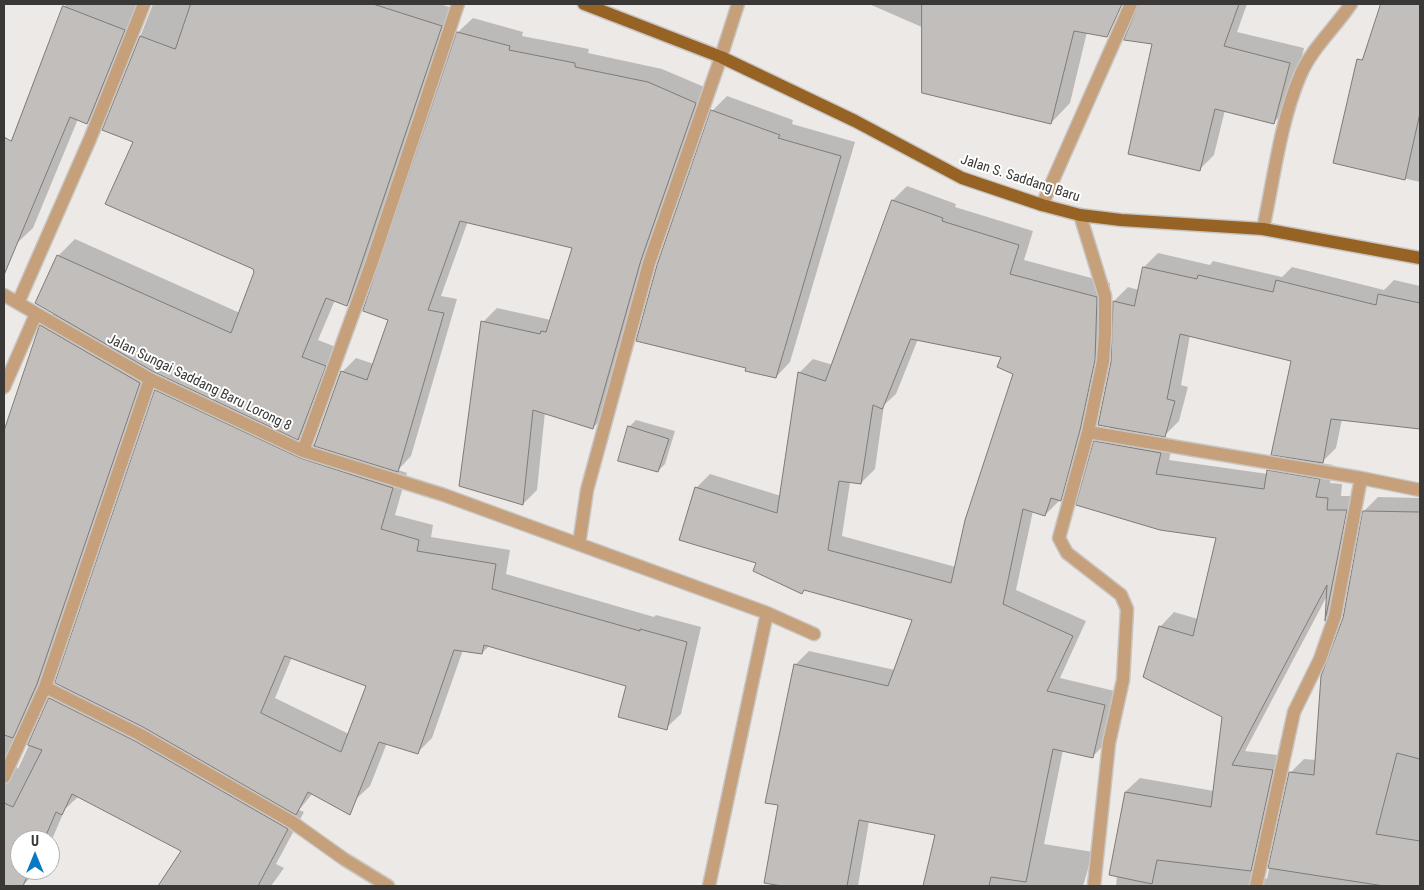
<!DOCTYPE html>
<html>
<head>
<meta charset="utf-8">
<style>
  body { margin:0 }
  #map { position:relative; width:1424px; height:890px; overflow:hidden; background:#ece9e7; font-family:"Roboto Condensed",sans-serif }
  canvas { display:block }
  .frame { position:absolute; inset:0; border:5px solid #393837; pointer-events:none }
  .north { position:absolute; left:10px; top:830px; width:50px; height:50px; box-sizing:border-box; background:#fff; border:1px solid #b0afaf; border-radius:50%; rotate:0deg; font-size:14px; font-weight:700; line-height:20px; text-align:center; color:#393837 }
  .north::after { content:''; display:block; margin:auto; width:18px; height:22px; background:#0879c3; clip-path:polygon(50% 0,100% 100%,50% 72%,0 100%) }
</style>
</head>
<body>
<div id="map">
<canvas width="1424" height="890"></canvas>
<div class="frame"></div>
<div class="north">U</div>
</div>
<script>
const ctx = document.querySelector('canvas').getContext('2d');
ctx.lineJoin = 'round';
function fillPath(path, color) { ctx.fillStyle = color; ctx.fill(path, 'evenodd'); }
function stroke(path, color, width, dash) { ctx.strokeStyle = color; ctx.lineWidth = width; ctx.lineCap = dash ? 'butt' : 'round'; ctx.setLineDash(dash || []); ctx.stroke(path); }
function write(font, color, halo, rows, align = 'center') {
  ctx.font = font + ' "Roboto Condensed",sans-serif'; ctx.lineWidth = 4; ctx.setLineDash([]); ctx.textBaseline = 'middle'; ctx.strokeStyle = halo; ctx.fillStyle = color; for (const [text, x, y, turn = 0] of rows) {
    ctx.save(); ctx.translate(x, y); ctx.rotate((+turn || 0) * Math.PI / 180); ctx.textAlign = isNaN(turn) ? turn : align; if (halo) ctx.strokeText(text, 0, 0); ctx.fillText(text, 0, 0); ctx.restore();
  }
}
fillPath(new Path2D(`
  M 66,4 L 144,4 L 104,106 L 87,123 L 78,119 L 33,228 L 16,244 L 4,239 L 4,163 Z
  M 153,4 L 440,4 L 458,10 L 364,288 L 347,304 L 335,300 L 318,340 L 341,349 L 315,422 L 299,437 L 315,445 L 342,372 L 356,358 L 374,364 L 390,319 L 364,310 L 458,32 L 473,18 L 523,32 L 522,36 L 589,49 L 588,53 L 662,69 L 709,89 L 607,413 L 593,428 L 545,412 L 537,490 L 523,504 L 483,322 L 497,308 L 551,320 L 574,247 L 468,221 L 441,296 L 457,299 L 411,456 L 398,470 L 407,473 L 395,515 L 433,525 L 431,537 L 510,550 L 506,574 L 654,617 L 656,615 L 701,627 L 681,714 L 666,728 L 627,685 L 489,646 L 482,653 L 463,650 L 432,738 L 418,752 L 387,743 L 370,786 L 355,800 L 313,793 L 299,810 L 304,812 L 276,864 L 284,868 L 271,886 L 160,886 L 183,851 L 79,796 L 65,809 L 50,844 L 50,840 L 20,840 L 20,870 L 38,870 L 22,886 L 4,878 L 4,432 L 41,326 L 54,313 L 58,256 L 75,239 L 240,313 L 255,272 L 254,268 L 135,141 L 104,129 ZM 154,371 L 169,378 L 156,391 L 63,686 L 50,699 L 18,769 L 12,760 L 54,666 ZM 292,657 L 368,685 L 349,734 L 275,698 Z
  M 869,4 L 1116,4 L 1115,14 L 1087,32 L 1070,103 L 1051,123 L 924,28 Z
  M 1159,4 L 1247,4 L 1237,32 L 1304,48 L 1289,108 L 1274,122 L 1225,110 L 1214,155 L 1200,169 L 1153,43 L 1147,42 Z
  M 1382,4 L 1420,4 L 1420,182 L 1334,162 L 1342,130 Z
  M 727,96 L 793,120 L 792,124 L 855,142 L 790,362 L 776,377 L 712,111 Z
  M 907,186 L 956,204 L 955,207 L 1033,231 L 1024,260 L 1110,283 L 1108,345 L 1074,486 L 1045,515 L 1033,511 L 1016,590 L 1086,621 L 1060,678 L 1119,692 L 1106,743 L 1092,757 L 1063,750 L 1044,844 L 1093,852 L 1083,886 L 924,886 L 937,834 L 869,821 L 858,886 L 789,886 L 765,882 L 779,804 L 795,665 L 809,651 L 895,670 L 913,619 L 805,589 L 802,593 L 758,563 L 696,488 L 710,474 L 781,496 L 799,373 L 813,359 L 833,365 L 893,200 ZM 918,339 L 1003,356 L 1014,373 L 956,567 L 842,536 L 850,482 L 861,483 L 875,469 L 884,405 L 896,394 Z
  M 1158,253 L 1210,265 L 1213,261 L 1282,277 L 1292,267 L 1384,290 L 1394,280 L 1420,286 L 1420,427 L 1342,419 L 1336,448 L 1321,463 L 1333,465 L 1330,483 L 1342,484 L 1341,496 L 1360,496 L 1339,605 L 1326,617 L 1328,594 L 1245,751 L 1286,756 L 1264,878 L 1267,879 L 1290,773 L 1304,759 L 1316,760 L 1364,511 L 1378,497 L 1420,498 L 1420,886 L 1116,886 L 1125,792 L 1140,778 L 1214,791 L 1223,716 L 1160,627 L 1174,612 L 1198,619 L 1218,537 L 1095,442 L 1111,426 L 1114,301 L 1128,287 L 1139,290 L 1144,267 ZM 1190,335 L 1292,360 L 1284,456 L 1268,474 L 1169,460 L 1174,439 L 1163,437 L 1179,421 L 1188,387 L 1181,385 Z
  M 636,420 L 675,431 L 665,464 L 658,471 L 629,427 Z`), '#0003');
const building = new Path2D(`
  M 191,4 L 373,4 L 442,26 L 347,306 L 326,298 L 302,357 L 326,366 L 298,440 L 154,372 L 35,303 L 57,255 L 231,333 L 254,272 L 253,269 L 105,204 L 133,142 L 102,130 L 140,36 L 175,49 Z
  M 922,4 L 1122,4 L 1107,37 L 1074,31 L 1051,124 L 922,93 Z
  M 1139,4 L 1239,4 L 1224,46 L 1290,63 L 1274,124 L 1215,109 L 1200,171 L 1128,154 L 1152,44 L 1124,40 Z
  M 1381,4 L 1420,4 L 1420,113 L 1405,180 L 1333,163 L 1357,59 L 1362,60 Z
  M 63,6 L 125,30 L 87,124 L 70,117 L 4,275 L 4,137 L 11,141 Z
  M 457,32 L 510,46 L 509,50 L 575,63 L 575,67 L 648,82 L 696,103 L 641,260 L 593,429 L 533,410 L 523,505 L 459,486 L 481,321 L 540,334 L 541,331 L 546,332 L 572,248 L 460,221 L 428,310 L 444,313 L 398,472 L 314,446 L 341,371 L 367,380 L 388,320 L 363,311 Z
  M 711,110 L 780,135 L 778,138 L 841,156 L 776,378 L 745,371 L 746,368 L 636,341 L 657,265 Z
  M 892,200 L 943,218 L 942,221 L 1019,245 L 1010,274 L 1097,297 L 1095,360 L 1080,430 L 1061,501 L 1051,498 L 1045,516 L 1023,509 L 1003,604 L 1073,636 L 1047,691 L 1105,705 L 1093,758 L 1053,749 L 1026,882 L 991,877 L 989,886 L 923,886 L 935,835 L 859,820 L 847,886 L 782,886 L 764,883 L 778,805 L 765,803 L 794,664 L 888,686 L 912,620 L 804,590 L 802,594 L 753,571 L 756,563 L 679,540 L 695,487 L 777,513 L 798,372 L 825,381 ZM 911,339 L 1001,357 L 997,367 L 1013,374 L 965,520 L 951,583 L 828,550 L 839,481 L 861,484 L 873,405 L 882,409 Z
  M 1143,267 L 1197,279 L 1198,275 L 1273,292 L 1276,280 L 1376,305 L 1378,294 L 1420,303 L 1420,429 L 1331,419 L 1323,463 L 1271,455 L 1291,361 L 1180,334 L 1167,399 L 1175,401 L 1165,437 L 1098,425 L 1111,362 L 1113,301 L 1134,306 Z
  M 40,325 L 140,383 L 37,684 L 13,738 L 4,735 L 4,431 Z
  M 155,390 L 300,458 L 393,488 L 381,529 L 419,540 L 417,551 L 496,564 L 492,589 L 640,631 L 640,629 L 687,642 L 667,730 L 618,717 L 626,686 L 484,645 L 482,654 L 454,650 L 418,754 L 379,742 L 350,815 L 308,792 L 296,815 L 143,727 L 55,683 ZM 285,656 L 366,686 L 341,752 L 261,713 Z
  M 628,426 L 669,439 L 658,472 L 618,461 Z
  M 1094,441 L 1161,453 L 1156,474 L 1264,489 L 1267,470 L 1320,479 L 1316,497 L 1328,498 L 1327,510 L 1347,510 L 1325,621 L 1327,585 L 1232,765 L 1273,770 L 1251,871 L 1157,860 L 1152,884 L 1109,875 L 1125,792 L 1211,807 L 1222,717 L 1143,677 L 1159,626 L 1193,636 L 1216,538 L 1160,530 L 1076,505 Z
  M 1363,511 L 1420,512 L 1420,759 L 1397,753 L 1376,834 L 1420,841 L 1420,886 L 1384,886 L 1268,868 L 1289,772 L 1314,775 L 1321,676 L 1343,618 Z
  M 49,698 L 135,741 L 288,829 L 258,886 L 158,886 L 181,851 L 72,794 L 62,815 L 56,812 L 44,840 L 20,840 L 20,870 L 30,870 L 23,886 L 4,886 L 4,803 L 13,807 L 42,750 L 28,745 Z`);
fillPath(building, '#c1bebc');
stroke(building, '#7d7a78', 1);
const minor = new Path2D(`
  M 1042,205 L 1131,4
  M 1080,215 L 1105,296 L 1105,334 L 1103,361 L 1088,432 L 1059,538 L 1067,553 L 1121,595 L 1127,609 L 1123,680 L 1109,743 L 1094,886
  M 1263,229 C 1274,178 1280,123 1300,76 C 1311,49 1335,28 1351,4
  M 4,295 L 150,379 L 303,451 L 444,495 L 767,613 L 814,634
  M 18,303 L 90,139 L 144,4
  M 4,387 L 36,314
  M 1088,432 L 1361,478 L 1420,490
  M 303,451 L 372,262 L 458,4
  M 579,544 L 587,490 L 649,263 L 721,57 L 738,4
  M 45,687 L 139,734 L 292,822 L 344,859 L 388,886
  M 4,777 L 45,687 L 150,379
  M 709,886 L 767,613
  M 1256,886 L 1294,712 L 1320,659 L 1335,616 L 1361,478`);
const major = new Path2D(`
  M 584,4 L 721,57 L 855,121 L 962,178 L 1042,205 L 1080,215 L 1121,220 L 1263,229 L 1420,258`);
stroke(minor, '#c8c6c4', 15);
stroke(major, '#c8c6c4', 15);
stroke(minor, '#c5a07a', 12);
stroke(major, '#976325', 12);
write('14px', '#393837', '#fff', [
  ["Jalan S. Saddang Baru",1020,179,18],
  ["Jalan Sungai Saddang Baru Lorong 8",199,383,26]
]);
</script>
</body>
</html>
